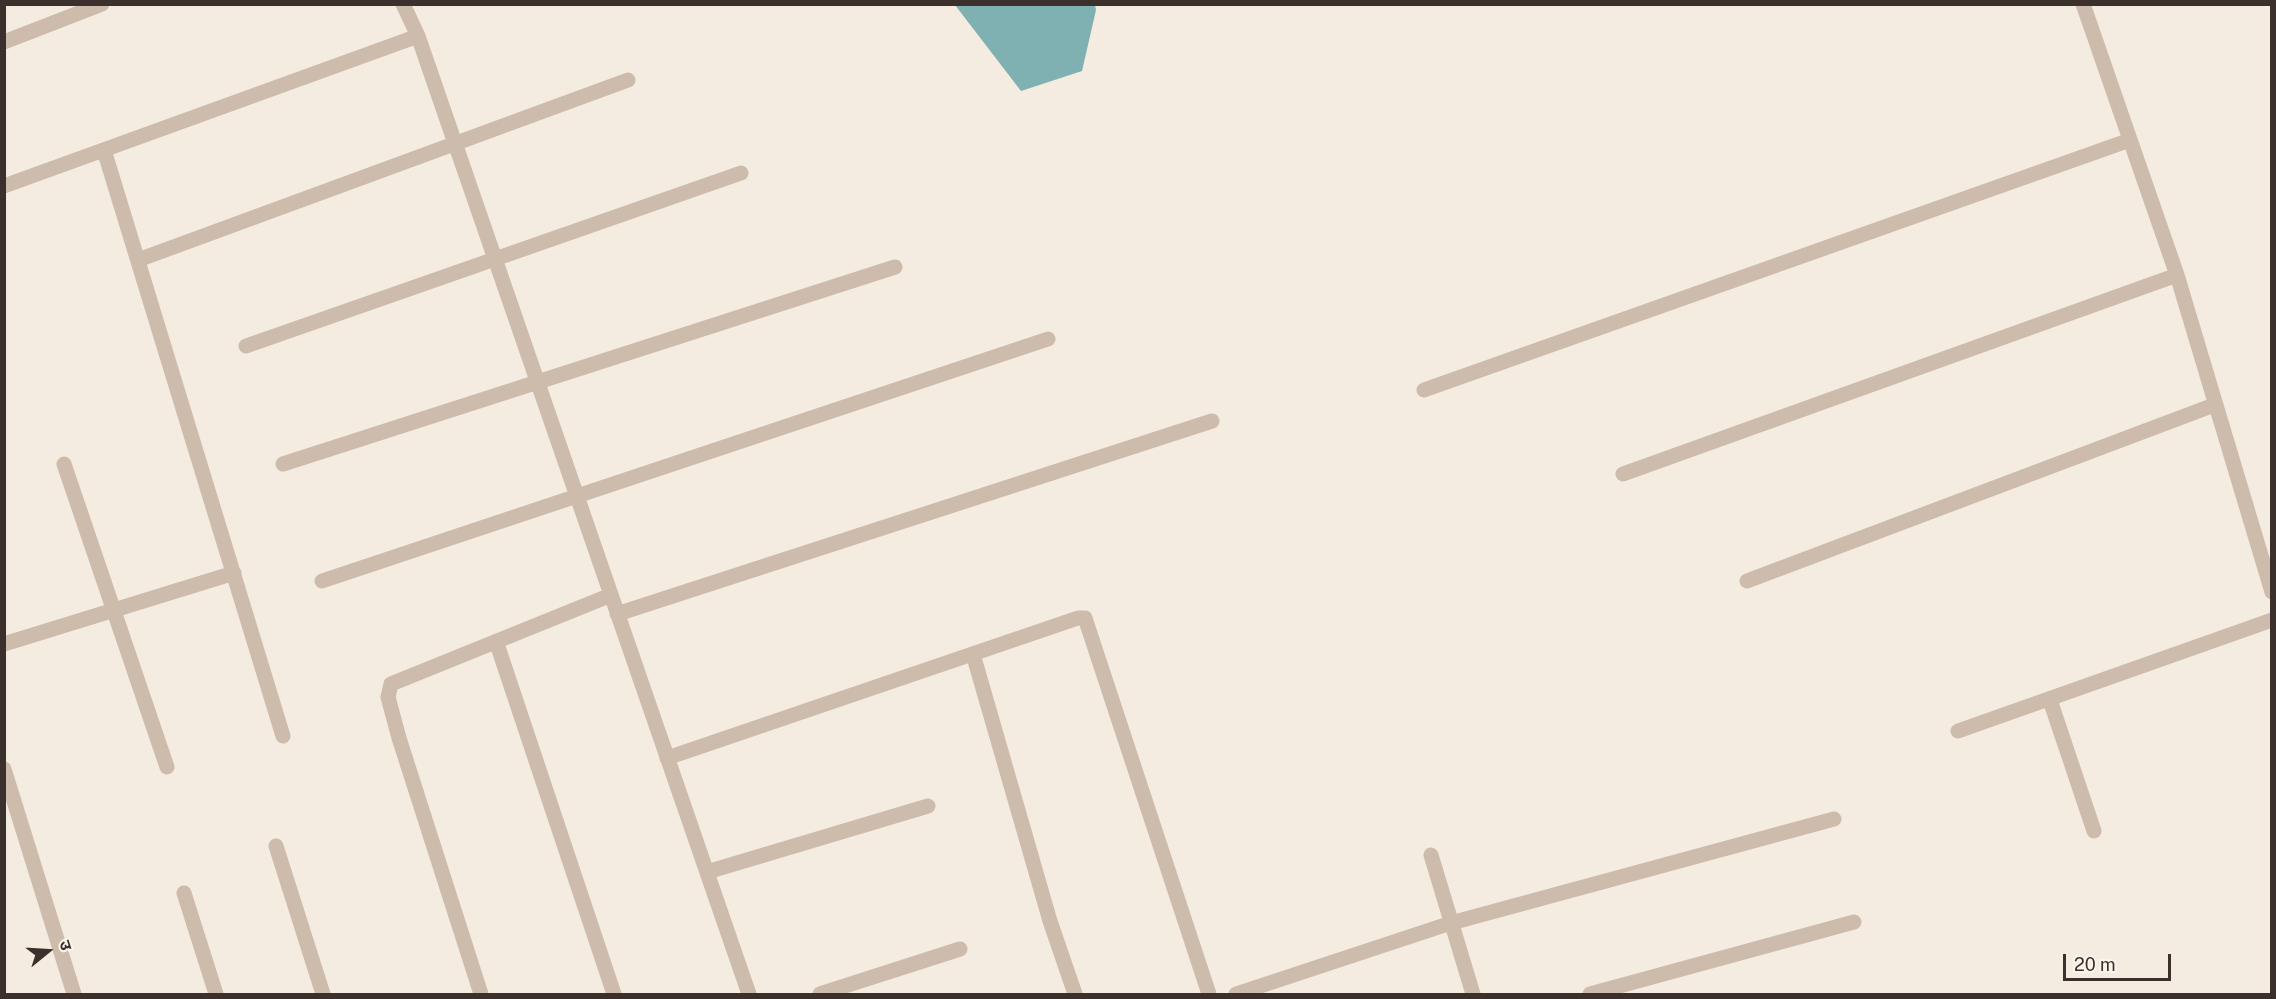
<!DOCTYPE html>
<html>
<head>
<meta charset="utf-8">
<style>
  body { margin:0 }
  #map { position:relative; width:2276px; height:999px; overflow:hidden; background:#f4ebe1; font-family:"Public Sans","Noto Sans Devanagari",sans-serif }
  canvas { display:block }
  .frame { position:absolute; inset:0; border:6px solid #3b302b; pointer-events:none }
  .north { position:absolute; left:18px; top:921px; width:60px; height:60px; -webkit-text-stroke:4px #fbf5ee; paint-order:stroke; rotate:72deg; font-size:16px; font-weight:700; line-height:24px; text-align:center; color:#3b302b }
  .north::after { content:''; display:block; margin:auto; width:21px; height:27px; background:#3b302b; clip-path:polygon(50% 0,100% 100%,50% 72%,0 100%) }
  .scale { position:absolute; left:2063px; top:954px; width:108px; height:27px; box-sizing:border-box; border:3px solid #3b302b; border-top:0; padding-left:8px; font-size:18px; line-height:21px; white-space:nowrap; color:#3b302b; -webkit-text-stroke:4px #fbf5ee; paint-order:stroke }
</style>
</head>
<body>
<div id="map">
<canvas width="2276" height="999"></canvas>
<div class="frame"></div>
<div class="north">उ</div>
<div class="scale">20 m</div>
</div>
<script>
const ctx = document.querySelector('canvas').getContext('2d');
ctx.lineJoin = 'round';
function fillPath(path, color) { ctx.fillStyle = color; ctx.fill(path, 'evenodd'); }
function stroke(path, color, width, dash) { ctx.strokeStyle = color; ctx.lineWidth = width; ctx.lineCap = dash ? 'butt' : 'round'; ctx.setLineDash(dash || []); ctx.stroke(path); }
fillPath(new Path2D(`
  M 955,5 L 1095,5 L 1096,10 L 1082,71 L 1021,91 Z`), '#7fb0b2');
stroke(new Path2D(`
  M 403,4 L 418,36 L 749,994
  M 2083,4 L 2177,275 L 2272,592
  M 4,42 L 102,4
  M 104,150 L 283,736
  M 4,186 L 418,36
  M 138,260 L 628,80
  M 246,346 L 741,173
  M 1424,390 L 2130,140
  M 64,464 L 167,767
  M 283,464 L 895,267
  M 1623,474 L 2177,275
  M 322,581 L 1048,339
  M 1747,581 L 2214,405
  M 617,614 L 1212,421
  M 496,641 L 614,994
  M 4,644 L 234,573
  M 973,654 L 1050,921 L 1075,994
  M 2050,700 L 2094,831
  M 1958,731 L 2272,620
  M 667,758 L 1078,618 L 1085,618 L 1209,994
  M 4,769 L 74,994
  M 276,846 L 323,994
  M 1431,855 L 1473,994
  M 707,872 L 928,806
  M 184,893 L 216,994
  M 481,994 L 399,738 L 388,697 L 391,684 L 611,595
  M 820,994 L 960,949
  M 1236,994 L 1451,923 L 1834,819
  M 1590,994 L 1854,922`), '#cdbbac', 15);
</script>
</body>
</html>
